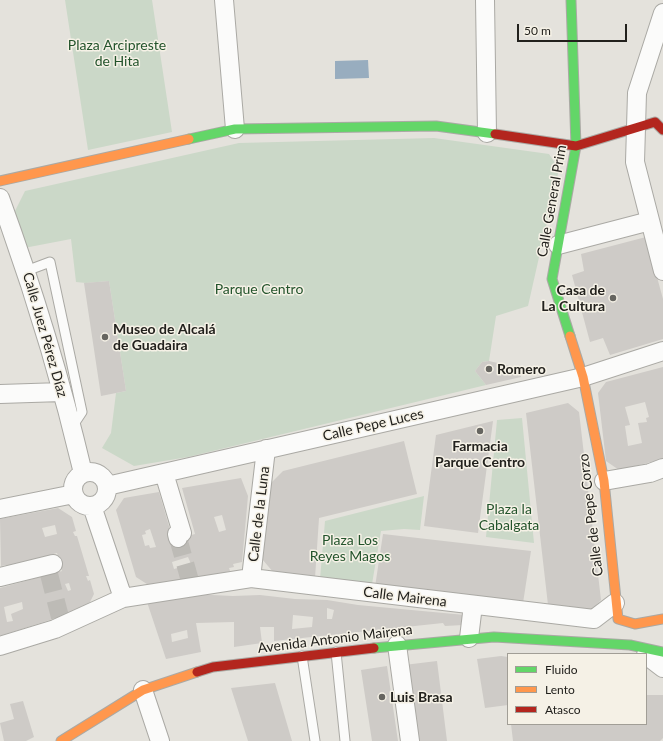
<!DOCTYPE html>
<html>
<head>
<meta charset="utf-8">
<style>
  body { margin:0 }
  #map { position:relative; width:663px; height:741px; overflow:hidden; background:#e4e2dc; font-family:Lato,sans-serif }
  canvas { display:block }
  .legend { position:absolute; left:507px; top:653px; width:140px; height:72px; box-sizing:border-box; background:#f5f1e6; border:1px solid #a19e96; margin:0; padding:5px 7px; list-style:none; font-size:12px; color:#22211d }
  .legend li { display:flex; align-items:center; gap:8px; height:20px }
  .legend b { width:20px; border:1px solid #a19e96 }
  .scale { position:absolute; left:517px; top:24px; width:110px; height:18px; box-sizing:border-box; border:2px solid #22211d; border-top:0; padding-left:5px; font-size:12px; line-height:14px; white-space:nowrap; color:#22211d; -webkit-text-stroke:3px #f5f1e6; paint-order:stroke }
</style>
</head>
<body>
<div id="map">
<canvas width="663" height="741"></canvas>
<ul class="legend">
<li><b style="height:5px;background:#63d668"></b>Fluido</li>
<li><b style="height:5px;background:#ff974d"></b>Lento</li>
<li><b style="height:5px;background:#b3261e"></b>Atasco</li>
</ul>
<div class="scale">50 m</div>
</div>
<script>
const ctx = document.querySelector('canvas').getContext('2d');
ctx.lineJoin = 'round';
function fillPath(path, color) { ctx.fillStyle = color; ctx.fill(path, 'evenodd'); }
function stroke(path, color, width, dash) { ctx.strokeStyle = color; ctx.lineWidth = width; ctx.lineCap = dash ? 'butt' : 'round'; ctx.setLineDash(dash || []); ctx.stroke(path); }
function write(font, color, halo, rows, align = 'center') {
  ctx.font = font + ' Lato,sans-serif'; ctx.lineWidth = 3; ctx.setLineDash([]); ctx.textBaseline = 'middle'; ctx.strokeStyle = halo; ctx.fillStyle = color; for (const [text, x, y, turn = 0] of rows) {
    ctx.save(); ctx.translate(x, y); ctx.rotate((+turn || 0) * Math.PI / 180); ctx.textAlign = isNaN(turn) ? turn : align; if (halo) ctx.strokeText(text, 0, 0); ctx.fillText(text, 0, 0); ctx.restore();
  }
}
fillPath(new Path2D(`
  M 65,0 L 152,0 L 172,132 L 88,150 Z
  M 434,138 L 549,154 L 559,169 L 528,306 L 496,316 L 489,361 L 482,362 L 475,371 L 486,385 L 188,457 L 134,466 L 102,448 L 111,433 L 116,393 L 126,391 L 109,281 L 86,283 L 76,282 L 71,239 L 24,248 L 14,213 L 25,191 L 239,143 Z
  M 522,418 L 534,543 L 486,537 L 497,420 Z
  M 424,496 L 420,530 L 404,529 L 381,531 L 372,584 L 320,579 L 325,521 Z`), '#cbd8c8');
fillPath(new Path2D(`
  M 368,60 L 369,78 L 335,79 L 335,61 Z`), '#98adbf');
fillPath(new Path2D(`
  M 646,237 L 663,299 L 663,339 L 610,355 L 603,338 L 590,342 L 572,275 L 584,271 L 581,254 Z
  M 109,281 L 126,391 L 101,396 L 84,283 Z
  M 489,361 L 519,368 L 521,377 L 486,385 L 475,371 L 482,362 Z
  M 663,367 L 663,459 L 619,470 L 606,461 L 598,393 L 606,382 ZM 645,402 L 649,417 L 646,418 L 647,422 L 638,423 L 642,443 L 628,446 L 625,426 L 630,425 L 625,407 Z
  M 568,403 L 579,412 L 601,600 L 591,611 L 548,605 L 526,413 Z
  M 493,421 L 478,533 L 424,526 L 436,435 Z
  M 404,441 L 417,494 L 319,518 L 315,578 L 274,573 L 262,559 L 267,487 L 283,471 Z
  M 241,478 L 248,496 L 242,562 L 233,564 L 234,567 L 229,568 L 230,571 L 226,572 L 226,575 L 219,576 L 219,574 L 150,586 L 136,577 L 116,510 L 124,498 L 159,492 L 173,540 L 195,534 L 182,488 ZM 222,515 L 226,530 L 219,532 L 214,517 ZM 150,529 L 156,547 L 150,548 L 149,545 L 145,546 L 142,535 L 146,534 L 145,531 ZM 188,557 L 191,564 L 174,569 L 172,562 Z
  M 58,508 L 72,517 L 76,531 L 73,532 L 75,536 L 77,536 L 89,576 L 86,576 L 88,581 L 90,580 L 94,594 L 87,608 L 0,636 L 0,588 L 62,571 L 57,553 L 6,567 L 6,565 L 1,566 L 0,519 ZM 55,525 L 57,534 L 45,537 L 42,528 ZM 69,583 L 71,590 L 68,591 L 65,584 ZM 22,602 L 23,609 L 11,614 L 13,621 L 7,622 L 4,607 Z
  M 383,534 L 531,551 L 523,603 L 375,587 Z
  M 191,594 L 233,596 L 260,595 L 295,599 L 327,600 L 358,605 L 465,615 L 463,625 L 445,626 L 443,623 L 274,641 L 274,627 L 260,627 L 262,643 L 234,647 L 234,622 L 196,623 L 201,652 L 166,659 L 147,602 ZM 327,608 L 334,610 L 332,619 L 327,619 ZM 293,615 L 313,617 L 312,627 L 292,629 ZM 187,630 L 188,638 L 172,642 L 171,634 Z
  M 501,656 L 508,657 L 508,705 L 485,708 L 477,659 Z
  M 437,661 L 447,741 L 414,741 L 404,665 Z
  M 387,666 L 398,741 L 372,741 L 361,670 Z
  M 275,683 L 292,741 L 248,741 L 231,688 Z
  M 646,695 L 663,695 L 663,738 L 660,741 L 513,741 L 511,724 L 646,724 Z
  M 23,701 L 34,737 L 26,741 L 4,741 L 0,723 L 14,719 L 10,704 Z`), '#cecbc7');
stroke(new Path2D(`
  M 178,538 L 190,581
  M 49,574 L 60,617`), '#bdbbb6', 18, [18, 9]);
const lane = new Path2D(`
  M 26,271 L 50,262 L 82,412 L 72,427
  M 336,652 L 345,741
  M 302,656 L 315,741`);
const street = new Path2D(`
  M 224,0 L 235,129
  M 485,0 L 487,133
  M 663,13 L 637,93 L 635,162 L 663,271
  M 0,198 C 33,288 61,380 83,473
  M 558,245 L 650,221
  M 0,394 L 62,392
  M73 489a17 17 0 1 1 34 0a17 17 0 1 1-34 0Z
  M 164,473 L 182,533 L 177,534 L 178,538
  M 604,481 L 650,473 L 663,468
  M 107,486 L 583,377 L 663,351
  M 92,506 L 123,598
  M 0,509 L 74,494
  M 0,577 L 53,564
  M 251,578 L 266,449
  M 469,638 L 473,605
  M 397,645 L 410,741
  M 0,646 L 55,629 L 123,598 L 251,578 L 594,619 L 615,603
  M 646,655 L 663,668
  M 143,690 L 160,741`);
const fast = new Path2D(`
  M 189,139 L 235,129 L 436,126 L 495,134
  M 570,336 L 552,279 L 576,146 L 571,0
  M 374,648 L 494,637 L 630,645 L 663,652`);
const slow = new Path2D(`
  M 0,181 L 189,139
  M 570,336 L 583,377 L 604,481 L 618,619 L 635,624 L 663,619
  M 61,741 L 143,690 L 197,672`);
const jam = new Path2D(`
  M 495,134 L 576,146 L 655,122 L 663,130
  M 197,672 L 213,667 L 374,648`);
stroke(lane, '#aaa9a4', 11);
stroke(street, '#aaa9a4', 20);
stroke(fast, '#aaa9a4', 11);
stroke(slow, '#aaa9a4', 11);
stroke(jam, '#aaa9a4', 11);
stroke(lane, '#fbfbfa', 9);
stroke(street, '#fbfbfa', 18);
stroke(fast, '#63d668', 9);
stroke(slow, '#ff974d', 9);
stroke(jam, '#b3261e', 9);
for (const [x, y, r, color] of [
  [613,298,4,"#666560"],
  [105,337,4,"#666560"],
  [489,369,4,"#666560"],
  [480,431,4,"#666560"],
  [382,697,4,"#666560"]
]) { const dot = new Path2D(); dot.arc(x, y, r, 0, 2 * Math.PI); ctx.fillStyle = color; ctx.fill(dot); stroke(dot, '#f5f1e6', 1.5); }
write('14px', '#22532b', '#f5f1e6', [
  ["Plaza Arcipreste",117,45],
  ["de Hita",117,61],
  ["Parque Centro",259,289],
  ["Plaza la",509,509],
  ["Cabalgata",509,525],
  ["Plaza Los",350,540],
  ["Reyes Magos",350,556]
]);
write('14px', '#22211d', '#f5f1e6', [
  ["Calle General Prim",552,201,-80],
  ["Calle Juez Pérez Díaz",45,335,74],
  ["Calle Pepe Luces",373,425,-13],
  ["Calle de la Luna",259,514,-83],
  ["Calle de Pepe Corzo",591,515,-97],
  ["Calle Mairena",405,597,7],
  ["Avenida Antonio Mairena",335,639,-7]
]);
write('bold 14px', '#22211d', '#f5f1e6', [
  ["Casa de",605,290,"right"],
  ["La Cultura",605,306,"right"],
  ["Museo de Alcalá",113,329],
  ["de Guadaira",113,345],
  ["Romero",497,369],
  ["Farmacia",480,446,"center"],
  ["Parque Centro",480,462,"center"],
  ["Luis Brasa",390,697]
], 'left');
</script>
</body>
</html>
